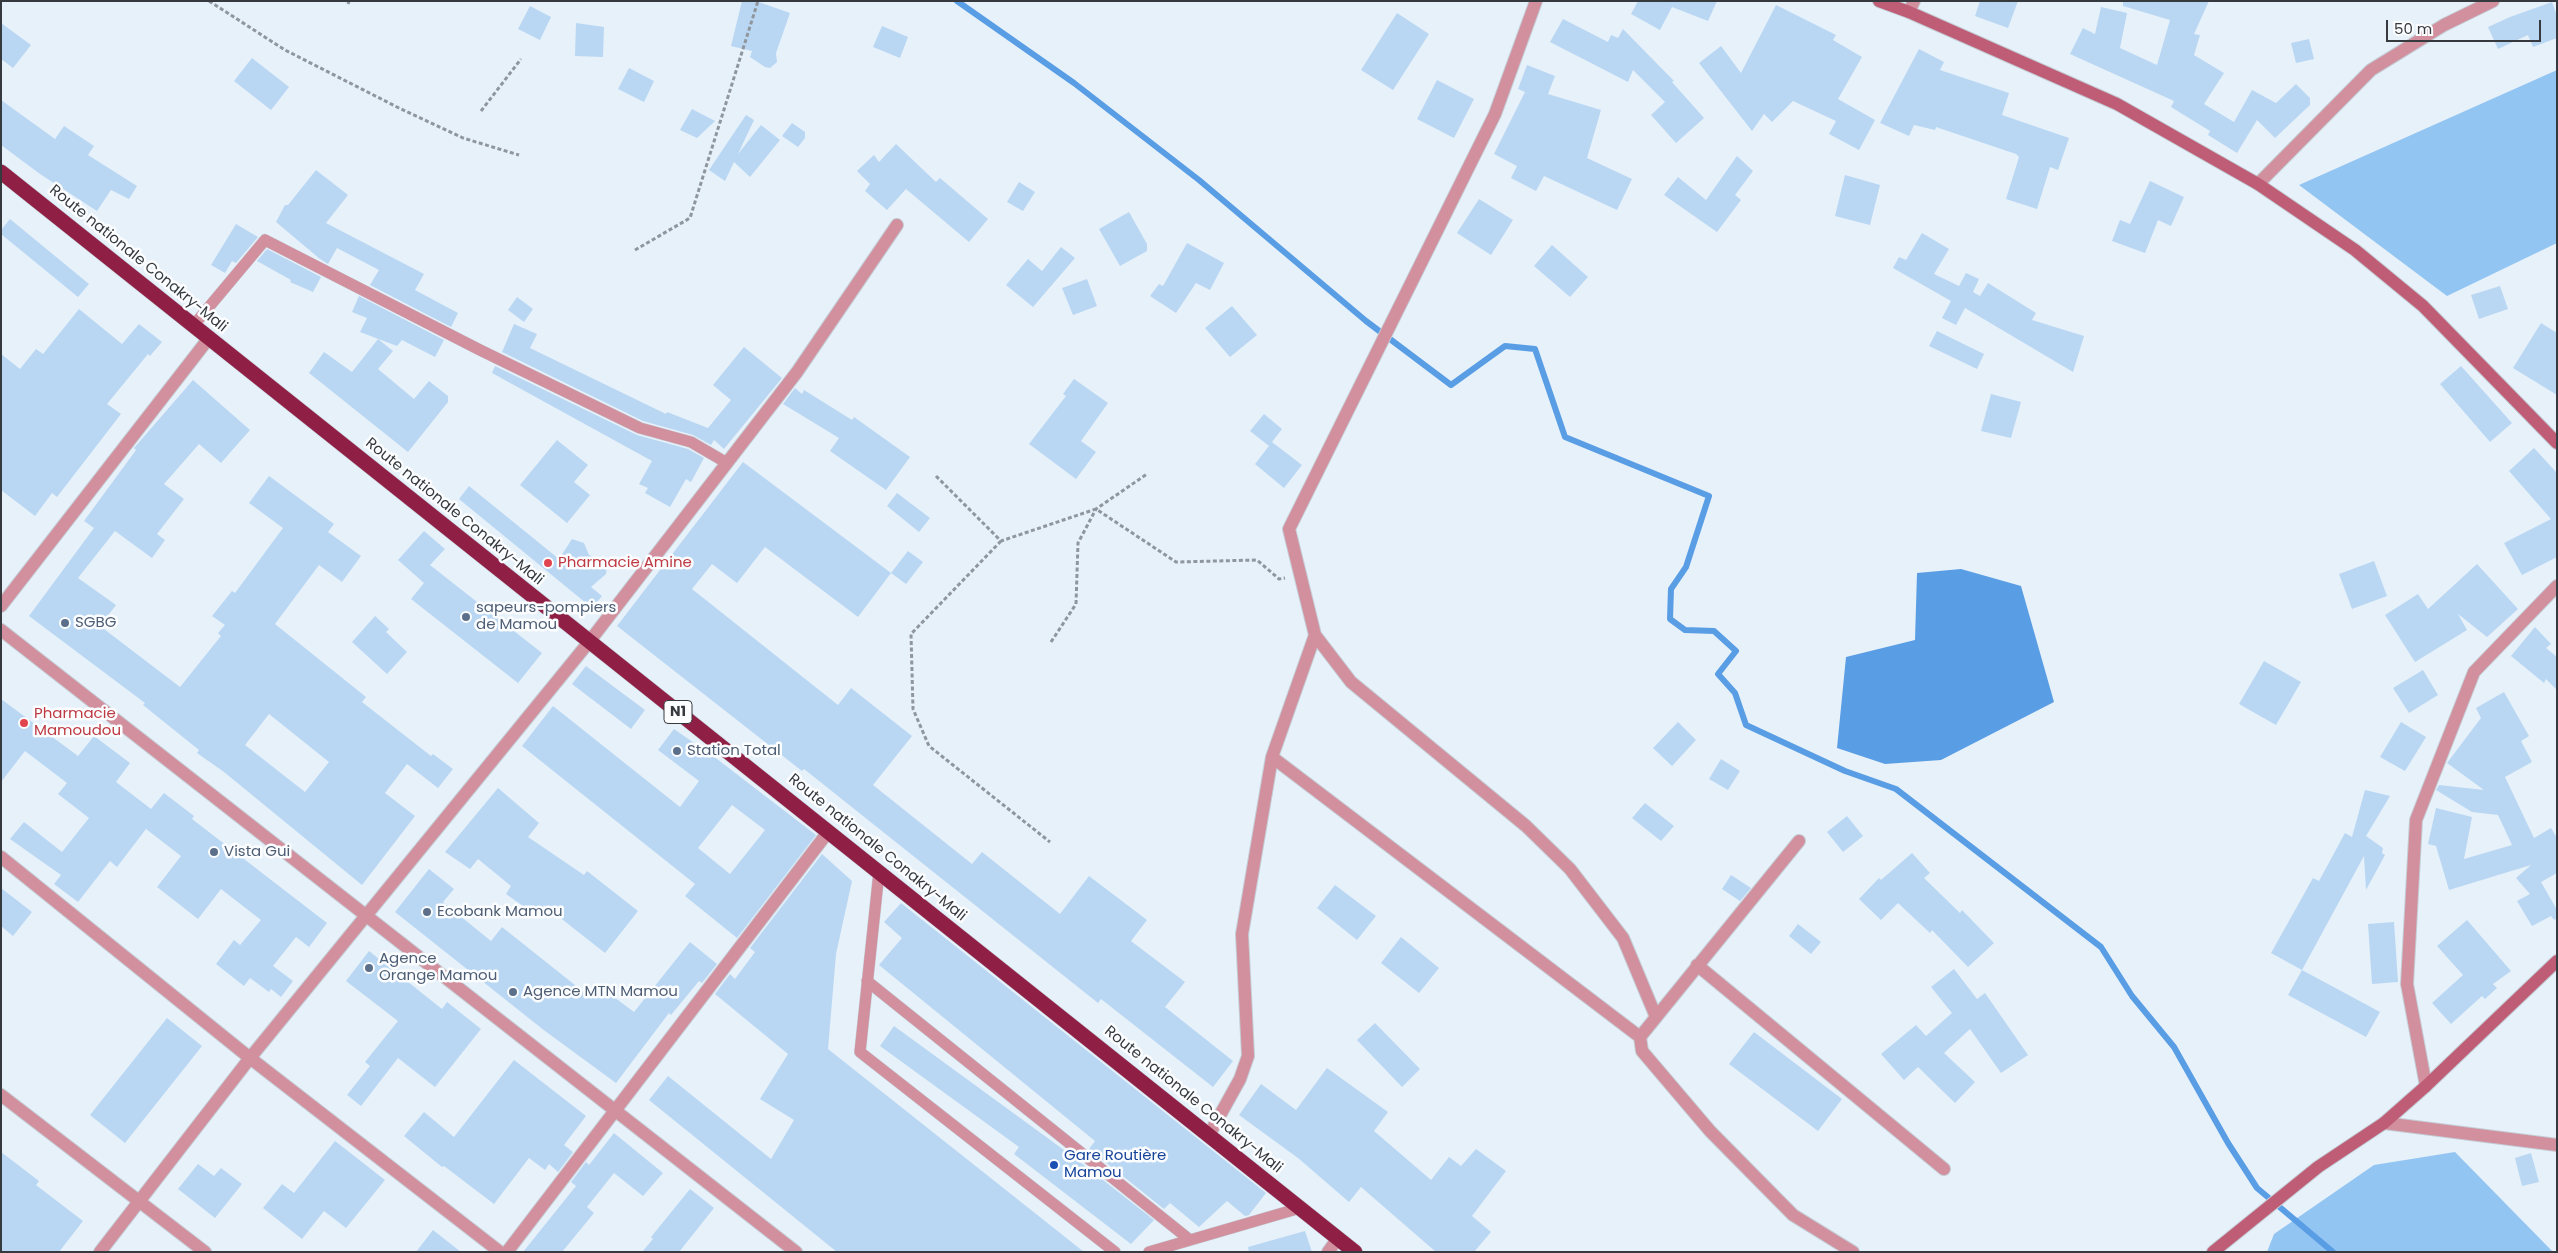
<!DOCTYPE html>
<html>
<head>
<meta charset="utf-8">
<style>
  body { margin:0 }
  #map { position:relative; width:2558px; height:1253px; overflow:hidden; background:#e7f1fa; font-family:Poppins,sans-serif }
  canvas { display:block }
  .frame { position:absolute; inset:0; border:2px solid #363a3e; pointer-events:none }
  .scale { position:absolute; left:2386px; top:20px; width:155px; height:22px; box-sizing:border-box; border:2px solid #363a3e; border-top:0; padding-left:6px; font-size:15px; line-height:18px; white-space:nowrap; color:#363a3e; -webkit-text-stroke:4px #fbfdff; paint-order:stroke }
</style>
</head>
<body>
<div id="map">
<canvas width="2558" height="1253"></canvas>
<div class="frame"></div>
<div class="scale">50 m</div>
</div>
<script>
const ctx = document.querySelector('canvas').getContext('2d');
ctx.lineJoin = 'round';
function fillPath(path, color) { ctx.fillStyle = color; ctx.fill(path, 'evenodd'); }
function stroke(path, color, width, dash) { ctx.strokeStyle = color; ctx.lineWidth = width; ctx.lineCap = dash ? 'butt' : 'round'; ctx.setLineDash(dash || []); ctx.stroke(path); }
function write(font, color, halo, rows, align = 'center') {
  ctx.font = font + ' Poppins,sans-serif'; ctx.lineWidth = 5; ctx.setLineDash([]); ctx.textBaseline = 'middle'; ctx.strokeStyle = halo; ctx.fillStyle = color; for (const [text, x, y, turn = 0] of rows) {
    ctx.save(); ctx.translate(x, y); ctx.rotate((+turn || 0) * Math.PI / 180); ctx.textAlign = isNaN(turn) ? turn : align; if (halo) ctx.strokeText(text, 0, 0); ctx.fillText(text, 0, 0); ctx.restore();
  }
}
fillPath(new Path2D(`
  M 2557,70 L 2557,243 L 2447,296 L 2299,185 Z
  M 2455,1152 L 2553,1252 L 2267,1252 L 2274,1234 L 2374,1165 Z`), '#93c5f3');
fillPath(new Path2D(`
  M 1961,569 L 2021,586 L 2054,702 L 1941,760 L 1885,764 L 1837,748 L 1846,657 L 1915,640 L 1917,573 Z`), '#599de4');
stroke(new Path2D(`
  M 957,1 L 1074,83 L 1199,180 L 1366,321 L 1451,385 L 1505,346 L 1535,349 L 1565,437 L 1709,496 L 1686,567 L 1671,589 L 1670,619 L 1685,630 L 1714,631 L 1736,651 L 1718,674 L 1735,693 L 1746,725 L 1845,771 L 1896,789 L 2101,947 L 2132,996 L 2174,1047 L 2228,1143 L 2257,1188 L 2333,1252`), '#599de4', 6);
fillPath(new Path2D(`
  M 742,1 L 756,1 L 790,13 L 776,53 L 777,62 L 770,68 L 765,67 L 750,57 L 752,51 L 731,46 Z
  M 1638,1 L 1717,1 L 1708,21 L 1672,7 L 1660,30 L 1631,14 Z
  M 1980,1 L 2018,1 L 2008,28 L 1975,16 Z
  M 2123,1 L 2209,1 L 2194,34 L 2200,35 L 2194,55 L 2224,73 L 2204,104 L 2234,122 L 2252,90 L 2276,103 L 2296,84 L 2310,98 L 2310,105 L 2275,138 L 2257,120 L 2237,153 L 2208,135 L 2210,131 L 2171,107 L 2174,101 L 2070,54 L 2083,28 L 2095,34 L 2101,7 L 2127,13 L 2120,48 L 2157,65 L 2170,20 L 2123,6 Z
  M 2552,2 L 2557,16 L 2557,38 L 2533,47 L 2528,35 L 2498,49 L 2488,27 L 2510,17 Z
  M 1776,5 L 1836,35 L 1833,40 L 1862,57 L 1838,99 L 1875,120 L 1859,150 L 1829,134 L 1836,121 L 1793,101 L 1772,122 L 1764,114 L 1752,131 L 1699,63 L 1721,46 L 1741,73 Z
  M 530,6 L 551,17 L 540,40 L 518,29 Z
  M 1397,13 L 1429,34 L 1393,90 L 1361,70 Z
  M 1563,19 L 1608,42 L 1611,35 L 1618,38 L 1623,29 L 1674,81 L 1672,82 L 1704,118 L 1676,143 L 1651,115 L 1665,102 L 1633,70 L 1628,82 L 1550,42 Z
  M 1,23 L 31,45 L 13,68 L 1,59 Z
  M 576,23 L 604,27 L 603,57 L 575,56 Z
  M 882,26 L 908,37 L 900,58 L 873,47 Z
  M 2309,39 L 2314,59 L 2296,63 L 2291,43 Z
  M 1919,49 L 1944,62 L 1940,70 L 2009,93 L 2002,115 L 2069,138 L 2058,170 L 2050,167 L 2037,209 L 2006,199 L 2019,157 L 2016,154 L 1936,127 L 1935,130 L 1914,125 L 1909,136 L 1880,123 Z
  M 252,58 L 289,87 L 271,110 L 234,81 Z
  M 1527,65 L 1555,76 L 1548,94 L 1601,110 L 1587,158 L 1632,179 L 1617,210 L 1544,176 L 1536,191 L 1511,178 L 1517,166 L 1494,154 L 1525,92 L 1518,89 Z
  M 629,68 L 654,81 L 644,102 L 618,89 Z
  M 1437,80 L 1474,99 L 1454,138 L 1417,119 Z
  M 1,100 L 55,139 L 64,126 L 94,146 L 88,155 L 137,186 L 129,199 L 111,190 L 97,211 L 40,174 L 1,145 Z
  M 692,109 L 715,121 L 697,138 L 680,130 Z
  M 746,115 L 754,120 L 738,154 L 761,125 L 780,140 L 750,177 L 734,162 L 725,181 L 709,170 Z
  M 792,123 L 805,132 L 805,138 L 798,147 L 782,136 Z
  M 896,144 L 936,182 L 940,178 L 988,219 L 969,242 L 906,189 L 887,210 L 865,191 L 870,184 L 857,171 L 874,155 L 879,162 Z
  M 1737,156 L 1753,171 L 1735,195 L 1741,200 L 1717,232 L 1664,195 L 1678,177 L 1706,200 Z
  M 316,170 L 348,195 L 326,223 L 424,274 L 415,290 L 458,313 L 451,327 L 370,285 L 379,270 L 337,248 L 328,264 L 320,259 L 276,222 L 285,205 L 288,205 Z
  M 1845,175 L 1880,185 L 1870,225 L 1835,216 Z
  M 2150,181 L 2184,197 L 2171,226 L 2158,220 L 2145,253 L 2112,241 L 2120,220 L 2130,224 Z
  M 1019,182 L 1035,192 L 1023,211 L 1007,202 Z
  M 1479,199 L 1513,220 L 1491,255 L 1457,233 Z
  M 1129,212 L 1147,244 L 1147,251 L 1120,266 L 1099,229 Z
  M 10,219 L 89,284 L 78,297 L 1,234 L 1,230 Z
  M 236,224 L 258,237 L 236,263 L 232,261 L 225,273 L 211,265 Z
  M 1922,233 L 1949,249 L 1934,274 L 1959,286 L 1966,273 L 1979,279 L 1973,292 L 1980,296 L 1988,283 L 2036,313 L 2032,320 L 2084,336 L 2073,372 L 1965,308 L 1956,325 L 1942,318 L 1951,301 L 1893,268 L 1899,257 L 1906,260 Z
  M 1187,243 L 1224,263 L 1210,290 L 1196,283 L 1176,313 L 1150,296 L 1159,284 L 1163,286 Z
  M 1552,245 L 1588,277 L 1570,297 L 1534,266 Z
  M 1061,247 L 1075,258 L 1033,307 L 1006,285 L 1028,259 L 1042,271 Z
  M 267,249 L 321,277 L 313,292 L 290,282 L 291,280 L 257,261 Z
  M 1087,279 L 1097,306 L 1073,315 L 1062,288 Z
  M 2500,286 L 2508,309 L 2479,319 L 2471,295 Z
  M 359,296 L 444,340 L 435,357 L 402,340 L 397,346 L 360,332 L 367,318 L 352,312 Z
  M 517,297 L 533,309 L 524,322 L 508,310 Z
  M 1232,306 L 1257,335 L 1230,357 L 1205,328 Z
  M 79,309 L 122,344 L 139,324 L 162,342 L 150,356 L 148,354 L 107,404 L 121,414 L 57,497 L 52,493 L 35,516 L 1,490 L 1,354 L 20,369 L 36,349 L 43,354 Z
  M 2541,323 L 2557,333 L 2557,395 L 2513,368 Z
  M 514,324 L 537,334 L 530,348 L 666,414 L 667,412 L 708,428 L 731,400 L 713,385 L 744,347 L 782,378 L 724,449 L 714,440 L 711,445 L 693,435 L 643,421 L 502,352 Z
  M 1937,331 L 1984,354 L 1977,369 L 1929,346 Z
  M 378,339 L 393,351 L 378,369 L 414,399 L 429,381 L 448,396 L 448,402 L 408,452 L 309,373 L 324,352 L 352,372 Z
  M 495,366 L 637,435 L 688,449 L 704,458 L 691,482 L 686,479 L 670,507 L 645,493 L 648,488 L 639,484 L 652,461 L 492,373 Z
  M 2461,366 L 2512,423 L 2490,442 L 2440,384 Z
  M 1074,379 L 1108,403 L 1081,441 L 1096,452 L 1076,479 L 1029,444 L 1066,396 L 1063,394 Z
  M 193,380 L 250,430 L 221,463 L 199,444 L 164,484 L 184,499 L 157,534 L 165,540 L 152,558 L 115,531 L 78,578 L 116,605 L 100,626 L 180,687 L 221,636 L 218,633 L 225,625 L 212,616 L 232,591 L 235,593 L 283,528 L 249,503 L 269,476 L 334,524 L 328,532 L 361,556 L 342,582 L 319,565 L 275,624 L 366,697 L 362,702 L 431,756 L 433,754 L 453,769 L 438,788 L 407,764 L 385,793 L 415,816 L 362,885 L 224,772 L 197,753 L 199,750 L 143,705 L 145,703 L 29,616 L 94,528 L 84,521 L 136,450 L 134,448 ZM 269,714 L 329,762 L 305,792 L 245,745 Z
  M 795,388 L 802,394 L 804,390 L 852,420 L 854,417 L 910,457 L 886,490 L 830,451 L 839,438 L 783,404 Z
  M 1991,394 L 2021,402 L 2011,438 L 1981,431 Z
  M 1264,414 L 1282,429 L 1269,446 L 1250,431 Z
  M 557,440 L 588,465 L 574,482 L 590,495 L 567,523 L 520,485 Z
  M 1272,442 L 1302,465 L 1284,488 L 1255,464 Z
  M 2534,448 L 2557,473 L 2557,557 L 2522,575 L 2504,543 L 2551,519 L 2509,471 Z
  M 743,462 L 891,573 L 908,551 L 923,562 L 906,584 L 891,573 L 858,617 L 765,547 L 737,583 L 712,564 L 692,589 L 838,705 L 851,688 L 912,736 L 873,785 L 972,864 L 982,852 L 1060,914 L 1089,876 L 1147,920 L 1131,941 L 1185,982 L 1165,1007 L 1233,1061 L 1213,1087 L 1101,999 L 1098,1003 L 804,769 L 802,771 L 617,626 Z
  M 469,486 L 559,559 L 572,539 L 584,543 L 589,555 L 604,561 L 607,567 L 606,574 L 591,587 L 602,596 L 592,608 L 459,499 Z
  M 897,493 L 930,518 L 919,532 L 887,506 Z
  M 424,531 L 445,549 L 430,565 L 542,653 L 518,683 L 411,599 L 424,583 L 398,560 Z
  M 2374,561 L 2387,596 L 2352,609 L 2339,574 Z
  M 2477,564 L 2518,609 L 2487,637 L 2458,614 L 2467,630 L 2415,662 L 2385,615 L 2418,594 L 2428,609 Z
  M 375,616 L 389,629 L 386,632 L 407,652 L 387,674 L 352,642 Z
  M 2535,627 L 2551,644 L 2546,648 L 2557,657 L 2557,690 L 2546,679 L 2544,683 L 2511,656 Z
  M 2264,661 L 2301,682 L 2276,725 L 2239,704 Z
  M 586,666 L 645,710 L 631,729 L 572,684 Z
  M 2423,670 L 2438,695 L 2409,713 L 2393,688 Z
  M 2504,692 L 2529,736 L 2521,741 L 2532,762 L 2505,777 L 2534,838 L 2551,828 L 2557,838 L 2557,873 L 2541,882 L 2557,910 L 2557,918 L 2554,920 L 2551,916 L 2532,926 L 2517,901 L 2530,894 L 2516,878 L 2531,865 L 2449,890 L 2436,846 L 2428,844 L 2436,808 L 2472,817 L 2464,859 L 2512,845 L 2498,815 L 2472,812 L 2436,790 L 2439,785 L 2484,790 L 2447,763 L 2481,718 L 2476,708 Z
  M 1,699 L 78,756 L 94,736 L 130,763 L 116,782 L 151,809 L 164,793 L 194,816 L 192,819 L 327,923 L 309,947 L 296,937 L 273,966 L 293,981 L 281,997 L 271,989 L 269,992 L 250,978 L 244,986 L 216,964 L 234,940 L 240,945 L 261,920 L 221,889 L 198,919 L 157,887 L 181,856 L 146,829 L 117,867 L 110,861 L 78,902 L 54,884 L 61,875 L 10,839 L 24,822 L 62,852 L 89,818 L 58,794 L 67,783 L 25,751 L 1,782 Z
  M 553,706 L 680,807 L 699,781 L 658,750 L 674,729 L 717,759 L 816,835 L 737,938 L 685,896 L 695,884 L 522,746 ZM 732,805 L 765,830 L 730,874 L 698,848 Z
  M 1678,722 L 1696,740 L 1672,766 L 1653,748 Z
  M 2401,722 L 2426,737 L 2405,771 L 2380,757 Z
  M 1721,759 L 1740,771 L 1728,790 L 1709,779 Z
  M 498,788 L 539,823 L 528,837 L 584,875 L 587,871 L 638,911 L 605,953 L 544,905 L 537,916 L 506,894 L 511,886 L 478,859 L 470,869 L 445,852 Z
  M 2365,790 L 2390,796 L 2366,836 L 2383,848 L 2382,853 L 2385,855 L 2366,890 L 2364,856 L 2302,970 L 2271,953 L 2313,878 L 2319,881 L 2345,833 L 2352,837 Z
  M 1645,803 L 1674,826 L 1661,841 L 1632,818 Z
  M 1847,816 L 1863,836 L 1843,852 L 1827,832 Z
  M 1912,853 L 1930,873 L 1924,878 L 1960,913 L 1962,910 L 1994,943 L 1968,967 L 1932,930 L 1930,933 L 1898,903 L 1881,920 L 1859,899 L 1879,878 L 1881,880 Z
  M 822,854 L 852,881 L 836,954 L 828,1049 L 1084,1252 L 837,1252 L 649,1100 L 668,1076 L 771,1159 L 794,1120 L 760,1099 L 788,1054 L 715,994 L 730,974 L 735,979 L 755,952 L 750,948 Z
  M 429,869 L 454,889 L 443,902 L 491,941 L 502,927 L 590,997 L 598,985 L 634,1012 L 690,942 L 717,964 L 702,983 L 699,981 L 671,1015 L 669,1013 L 616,1083 L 545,1031 L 395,912 Z
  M 1731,875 L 1751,888 L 1740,901 L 1722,889 Z
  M 1335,885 L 1376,916 L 1357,940 L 1317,908 Z
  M 1,888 L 32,912 L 13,936 L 1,926 Z
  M 901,903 L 1266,1193 L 1249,1215 L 1245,1216 L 1227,1201 L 1199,1227 L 1170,1203 L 1164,1209 L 1089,1149 L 1095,1141 L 879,965 L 902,938 L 884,922 Z
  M 2467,920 L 2511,971 L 2493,984 L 2497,988 L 2485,999 L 2482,996 L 2451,1024 L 2432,1003 L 2463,975 L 2437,946 Z
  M 2394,922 L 2398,982 L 2372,984 L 2368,924 Z
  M 1798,924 L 1821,942 L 1811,954 L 1789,936 Z
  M 1401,937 L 1439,968 L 1419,993 L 1381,963 Z
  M 369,951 L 442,1009 L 447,1002 L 481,1029 L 435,1087 L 398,1058 L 361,1106 L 347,1095 L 370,1066 L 365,1062 L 398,1021 L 346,981 Z
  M 1954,969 L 1977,999 L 1985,993 L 2028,1055 L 2001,1073 L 1970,1029 L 1944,1053 L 1975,1082 L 1955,1103 L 1918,1067 L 1904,1080 L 1881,1054 L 1916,1025 L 1926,1036 L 1952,1013 L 1931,987 Z
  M 2302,970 L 2380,1012 L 2366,1037 L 2288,995 Z
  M 167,1018 L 202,1046 L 125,1143 L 90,1115 Z
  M 1375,1023 L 1420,1069 L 1402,1087 L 1357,1040 Z
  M 894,1026 L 1075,1158 L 1154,1220 L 1131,1244 L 1014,1154 L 1019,1147 L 880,1046 Z
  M 1754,1032 L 1842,1099 L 1818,1131 L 1729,1064 Z
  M 514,1060 L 586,1116 L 564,1145 L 573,1152 L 558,1172 L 549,1164 L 545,1170 L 529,1158 L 494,1204 L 444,1166 L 442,1167 L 404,1136 L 424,1112 L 454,1137 Z
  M 1327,1068 L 1388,1112 L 1374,1131 L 1431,1180 L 1449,1157 L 1461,1166 L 1476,1149 L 1506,1171 L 1472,1216 L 1491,1232 L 1474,1252 L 1436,1252 L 1361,1187 L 1349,1202 L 1298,1158 L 1239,1115 L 1261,1084 L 1296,1110 Z
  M 614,1133 L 663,1173 L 643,1196 L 614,1173 L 587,1207 L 594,1213 L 562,1252 L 523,1252 L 576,1186 L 571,1182 L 586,1162 L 589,1165 Z
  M 335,1141 L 385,1180 L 346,1228 L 324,1211 L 302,1239 L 263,1208 L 282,1184 L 294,1193 Z
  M 1,1152 L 39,1181 L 36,1185 L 83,1221 L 59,1252 L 1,1252 Z
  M 2531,1153 L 2539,1182 L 2522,1186 L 2515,1158 Z
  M 198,1164 L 214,1176 L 221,1168 L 242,1184 L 215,1218 L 178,1189 Z
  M 690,1189 L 714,1208 L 679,1252 L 642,1252 L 653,1239 L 651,1237 Z
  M 433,1230 L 461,1252 L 416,1252 Z
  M 1305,1231 L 1312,1252 L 1249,1252 L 1248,1247 Z`), '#b9d7f3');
const lane = new Path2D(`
  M 193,326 L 265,240 L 480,350 L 640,428 L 691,442 L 727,463
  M 879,872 L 860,1052 L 1115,1252
  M 867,981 L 1190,1240
  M 1149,1252 L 1300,1208`);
const street = new Path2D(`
  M 1536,1 L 1495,114 L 1289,529 L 1315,635 L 1351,682 L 1526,826 L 1570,869 L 1623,938 L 1656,1017
  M 1909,12 L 1914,1
  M 2258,184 L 2371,70 L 2444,25 L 2493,1
  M 1,606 L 209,338
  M 1,630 L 796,1252
  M 1272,757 L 1640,1037
  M 1799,841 L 1640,1037 L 1642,1051 L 1710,1131 L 1793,1215 L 1853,1252
  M 1,857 L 250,1058 L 500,1252
  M 1697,965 L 1944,1169
  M 2426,1086 L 2407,984 L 2416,820 L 2474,672 L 2557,586
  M 1,1095 L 205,1252
  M 2384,1123 L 2557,1145
  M 1209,1135 L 1240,1079 L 1248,1056 L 1242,934 L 1272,757 L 1315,635
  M 100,1252 L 250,1058 L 589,642 L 797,372 L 897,225
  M 507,1252 L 828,832
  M 1328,1252 L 1338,1238`);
const secondary = new Path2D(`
  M 1879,1 L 1909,12 L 2117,104 L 2258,184 L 2355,250 L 2423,306 L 2557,443
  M 2213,1252 L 2318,1167 L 2384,1123 L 2426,1086 L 2557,961`);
const highway = new Path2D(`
  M 1,172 L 1355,1252`);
stroke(lane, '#c4ccd4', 12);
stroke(street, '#c4ccd4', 14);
stroke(secondary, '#c4ccd4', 14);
stroke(highway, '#c4ccd4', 16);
stroke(new Path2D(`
  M 209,1 L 285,50 L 397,107 L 463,138 L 519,155
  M 348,4 L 349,1
  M 481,111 L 521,59
  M 635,250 L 690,218 L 758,1
  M 936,476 L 1001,541 L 1096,509 L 1176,562 L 1257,560 L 1279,579 L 1285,578
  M 1001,541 L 911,634 L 913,709 L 929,746 L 1050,842
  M 1051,642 L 1076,604 L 1078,543 L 1096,509 L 1147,474`), '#8f969d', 3, [4, 2.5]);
stroke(lane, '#d28f9d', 11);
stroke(street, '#d28f9d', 12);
stroke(secondary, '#be5d75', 12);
stroke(highway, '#8f1f45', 15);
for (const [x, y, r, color] of [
  [548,563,5,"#e0444e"],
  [466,617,5,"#5c6f8a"],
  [65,623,5,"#5c6f8a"],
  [24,723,5,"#e0444e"],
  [677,751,5,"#5c6f8a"],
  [214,852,5,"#5c6f8a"],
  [427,912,5,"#5c6f8a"],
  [369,968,5,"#5c6f8a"],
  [513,992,5,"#5c6f8a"],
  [1054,1165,5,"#1a4fb4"]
]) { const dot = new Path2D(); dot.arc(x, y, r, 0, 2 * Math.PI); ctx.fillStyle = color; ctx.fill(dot); stroke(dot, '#fbfdff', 2); }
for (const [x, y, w] of [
  [678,712,28]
]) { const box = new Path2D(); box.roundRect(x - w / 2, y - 11.5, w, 23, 4); ctx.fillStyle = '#fbfdff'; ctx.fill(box); stroke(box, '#363a3e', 1); }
write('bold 14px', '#363a3e', null, [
  ["N1",678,712]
]);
write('15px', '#363a3e', '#fbfdff', [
  ["Route nationale Conakry-Mali",138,259,39],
  ["Route nationale Conakry-Mali",454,512,39],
  ["Route nationale Conakry-Mali",877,848,39],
  ["Route nationale Conakry-Mali",1193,1100,39]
]);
write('15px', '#be3a42', '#fbfdff', [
  ["Pharmacie Amine",558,563],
  ["Pharmacie",34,714],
  ["Mamoudou",34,731]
], 'left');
write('15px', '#4e5e75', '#fbfdff', [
  ["sapeurs-pompiers",476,608],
  ["de Mamou",476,625],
  ["SGBG",75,623],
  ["Station Total",687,751],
  ["Vista Gui",224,852],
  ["Ecobank Mamou",437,912],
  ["Agence",379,959],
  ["Orange Mamou",379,976],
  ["Agence MTN Mamou",523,992]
], 'left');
write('15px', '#164399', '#fbfdff', [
  ["Gare Routière",1064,1156],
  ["Mamou",1064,1173]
], 'left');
</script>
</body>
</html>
